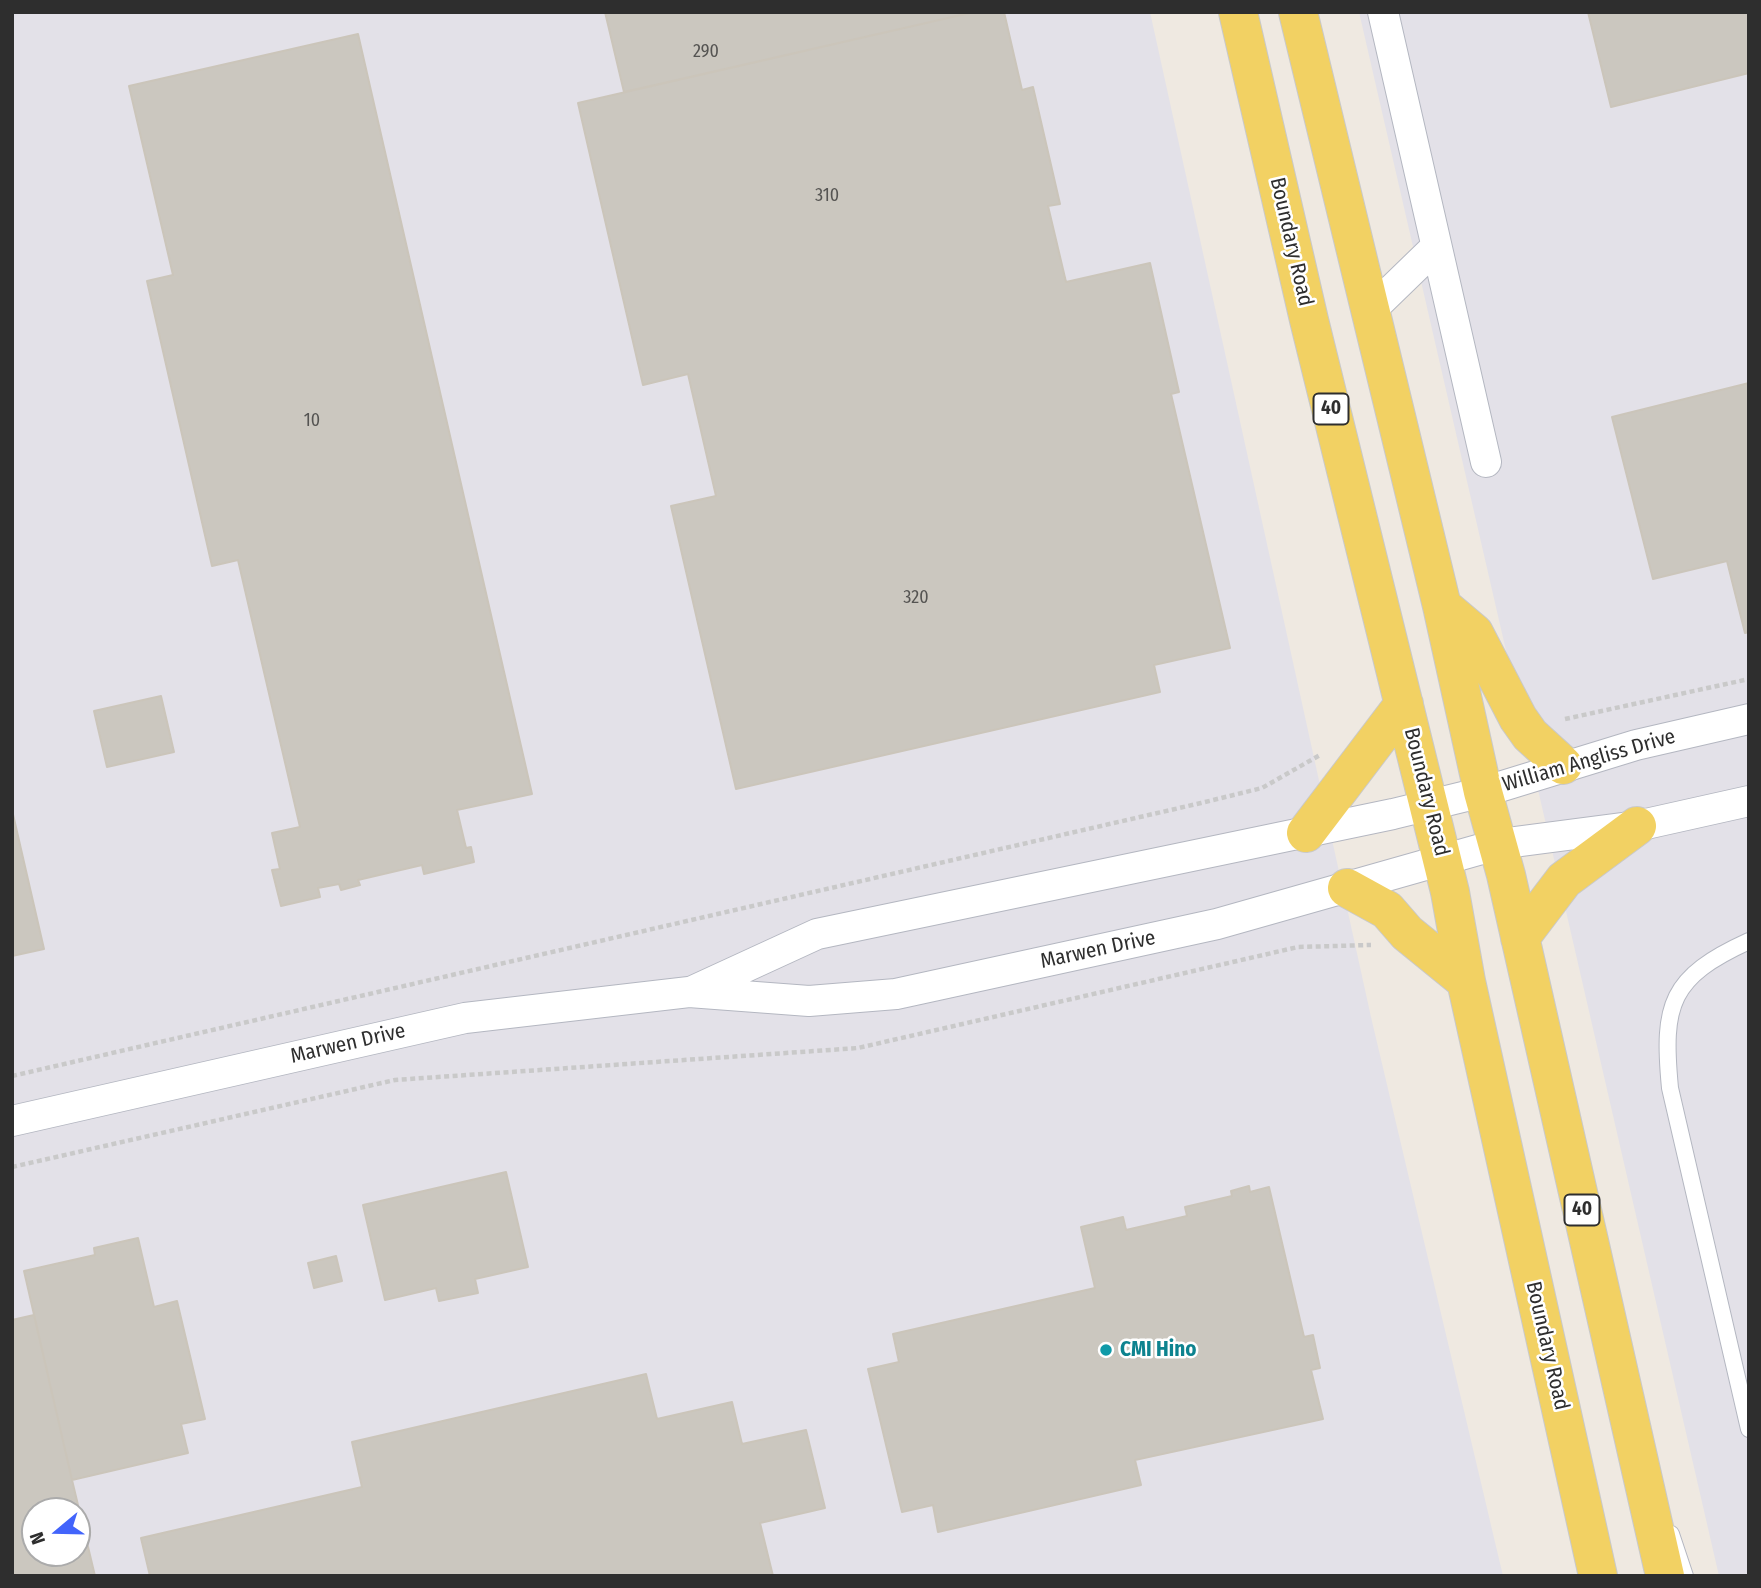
<!DOCTYPE html>
<html>
<head>
<meta charset="utf-8">
<style>
  body { margin:0 }
  #map { position:relative; width:1761px; height:1588px; overflow:hidden; background:#efe9e1; font-family:"Fira Sans Condensed",sans-serif }
  canvas { display:block }
  .frame { position:absolute; inset:0; border:14px solid #2e2e2e; pointer-events:none }
  .north { position:absolute; left:21px; top:1497px; width:70px; height:70px; box-sizing:border-box; background:#fff; border:2px solid #ababab; border-radius:50%; rotate:251deg; font-size:19px; font-weight:700; line-height:28px; text-align:center; color:#2e2e2e }
  .north::after { content:''; display:block; margin:auto; width:24px; height:32px; background:#4264fb; clip-path:polygon(50% 0,100% 100%,50% 72%,0 100%) }
</style>
</head>
<body>
<div id="map">
<canvas width="1761" height="1588"></canvas>
<div class="frame"></div>
<div class="north">N</div>
</div>
<script>
const ctx = document.querySelector('canvas').getContext('2d');
ctx.lineJoin = 'round';
function fillPath(path, color) { ctx.fillStyle = color; ctx.fill(path, 'evenodd'); }
function stroke(path, color, width, dash) { ctx.strokeStyle = color; ctx.lineWidth = width; ctx.lineCap = dash ? 'butt' : 'round'; ctx.setLineDash(dash || []); ctx.stroke(path); }
function write(font, color, halo, rows, align = 'center') {
  ctx.font = font + ' "Fira Sans Condensed",sans-serif'; ctx.lineWidth = 5; ctx.setLineDash([]); ctx.textBaseline = 'middle'; ctx.strokeStyle = halo; ctx.fillStyle = color; for (const [text, x, y, turn = 0] of rows) {
    ctx.save(); ctx.translate(x, y); ctx.rotate((+turn || 0) * Math.PI / 180); ctx.textAlign = isNaN(turn) ? turn : align; if (halo) ctx.strokeText(text, 0, 0); ctx.fillText(text, 0, 0); ctx.restore();
  }
}
fillPath(new Path2D(`
  M 12,12 L 1150,12 L 1371,1017 L 1503,1576 L 12,1576 ZM 35,1511 L 77,1511 L 77,1553 L 35,1553 Z
  M 1359,12 L 1749,12 L 1749,1576 L 1719,1576 Z`), '#e3e1e8');
const building = new Path2D(`
  M 605,12 L 974,12 L 624,92 Z
  M 974,12 L 1004,12 L 1022,90 L 1033,87 L 1060,204 L 1048,206 L 1066,282 L 1150,263 L 1179,392 L 1171,394 L 1230,648 L 1154,665 L 1160,692 L 736,789 L 671,506 L 716,496 L 688,374 L 643,385 L 578,103 Z
  M 1588,12 L 1749,12 L 1749,73 L 1611,107 Z
  M 358,34 L 532,794 L 457,810 L 466,848 L 471,847 L 474,862 L 424,874 L 422,865 L 358,880 L 360,885 L 341,890 L 339,884 L 318,888 L 320,897 L 281,906 L 272,870 L 280,869 L 272,833 L 300,827 L 238,560 L 212,566 L 147,281 L 173,275 L 129,86 Z
  M 1749,383 L 1749,632 L 1745,633 L 1727,561 L 1653,579 L 1612,417 Z
  M 161,696 L 174,752 L 107,767 L 94,711 Z
  M 12,810 L 44,949 L 12,956 Z
  M 506,1172 L 528,1267 L 475,1279 L 478,1293 L 439,1301 L 436,1288 L 385,1300 L 363,1205 Z
  M 1249,1186 L 1250,1192 L 1269,1187 L 1304,1337 L 1313,1335 L 1320,1368 L 1311,1370 L 1323,1419 L 1135,1460 L 1141,1485 L 938,1532 L 933,1505 L 902,1512 L 868,1369 L 899,1362 L 893,1334 L 1095,1288 L 1081,1227 L 1123,1217 L 1126,1230 L 1187,1216 L 1185,1207 L 1232,1196 L 1231,1191 Z
  M 138,1238 L 154,1307 L 177,1301 L 205,1419 L 181,1424 L 188,1453 L 72,1480 L 24,1271 L 95,1255 L 94,1248 Z
  M 336,1256 L 342,1281 L 314,1288 L 308,1263 Z
  M 34,1315 L 72,1480 L 95,1576 L 12,1576 L 12,1320 ZM 35,1511 L 77,1511 L 77,1553 L 35,1553 Z
  M 646,1374 L 657,1419 L 732,1402 L 742,1444 L 806,1430 L 825,1508 L 760,1523 L 773,1576 L 150,1576 L 141,1538 L 362,1487 L 352,1442 Z`);
fillPath(building, '#cbc7bf');
stroke(building, '#cbc5ba', 2);
const service = new Path2D(`
  M 1749,941 C 1670,977 1662,1004 1670,1088 L 1749,1429
  M 1671,1534 L 1685,1576`);
const minor = new Path2D(`
  M 1383,12 L 1486,462
  M 1369,312 L 1436,247
  M 693,991 L 817,934 L 1393,814 L 1483,792 L 1636,745 L 1749,719
  M 12,1121 L 465,1018 L 689,992 L 809,1001 L 896,994 L 1217,924 L 1499,844 L 1637,826 L 1749,801`);
const primary = new Path2D(`
  M 1238,12 L 1309,320 L 1450,892 L 1466,981 L 1598,1576
  M 1298,12 L 1442,606 L 1483,792 L 1506,875 L 1665,1576
  M 1442,606 L 1474,633 L 1518,718 L 1530,735 L 1563,765
  M 1306,833 L 1404,704
  M 1347,888 L 1387,910 L 1407,933 L 1466,981
  M 1520,938 L 1564,880 L 1637,826`);
stroke(service, '#b4b7c1', 18);
stroke(minor, '#b4b7c1', 32);
stroke(primary, '#c9c9c9', 40);
stroke(new Path2D(`
  M 1565,719 L 1749,679
  M 12,1076 L 1201,803 L 1262,788 L 1320,755
  M 12,1167 L 395,1080 L 858,1048 L 1298,947 L 1371,945`), '#c9c9c9', 4.5, [5, 3.5]);
stroke(service, '#fff', 16);
stroke(minor, '#fff', 30);
stroke(primary, '#f2d163', 38);
for (const [x, y, r, color] of [
  [1106,1350,7,"#0f9aa8"]
]) { const dot = new Path2D(); dot.arc(x, y, r, 0, 2 * Math.PI); ctx.fillStyle = color; ctx.fill(dot); stroke(dot, '#fff', 2.5); }
write('18px', '#555452', null, [
  ["290",706,52],
  ["310",827,196],
  ["10",312,421],
  ["320",916,598]
]);
for (const [x, y, w] of [
  [1331,409,35],
  [1582,1210,35]
]) { const box = new Path2D(); box.roundRect(x - w / 2, y - 15.5, w, 31, 5); ctx.fillStyle = '#fff'; ctx.fill(box); stroke(box, '#2e2e2e', 2); }
write('bold 19px', '#2e2e2e', null, [
  ["40",1331,409],
  ["40",1582,1210]
]);
write('21px', '#2e2e2e', '#fff', [
  ["Boundary Road",1291,242,77],
  ["William Angliss Drive",1589,761,-16],
  ["Boundary Road",1426,792,76],
  ["Marwen Drive",1098,950,-12],
  ["Marwen Drive",348,1044,-13],
  ["Boundary Road",1547,1346,77]
]);
write('bold 21px', '#0d838f', '#fff', [
  ["CMI Hino",1120,1350]
], 'left');
</script>
</body>
</html>
